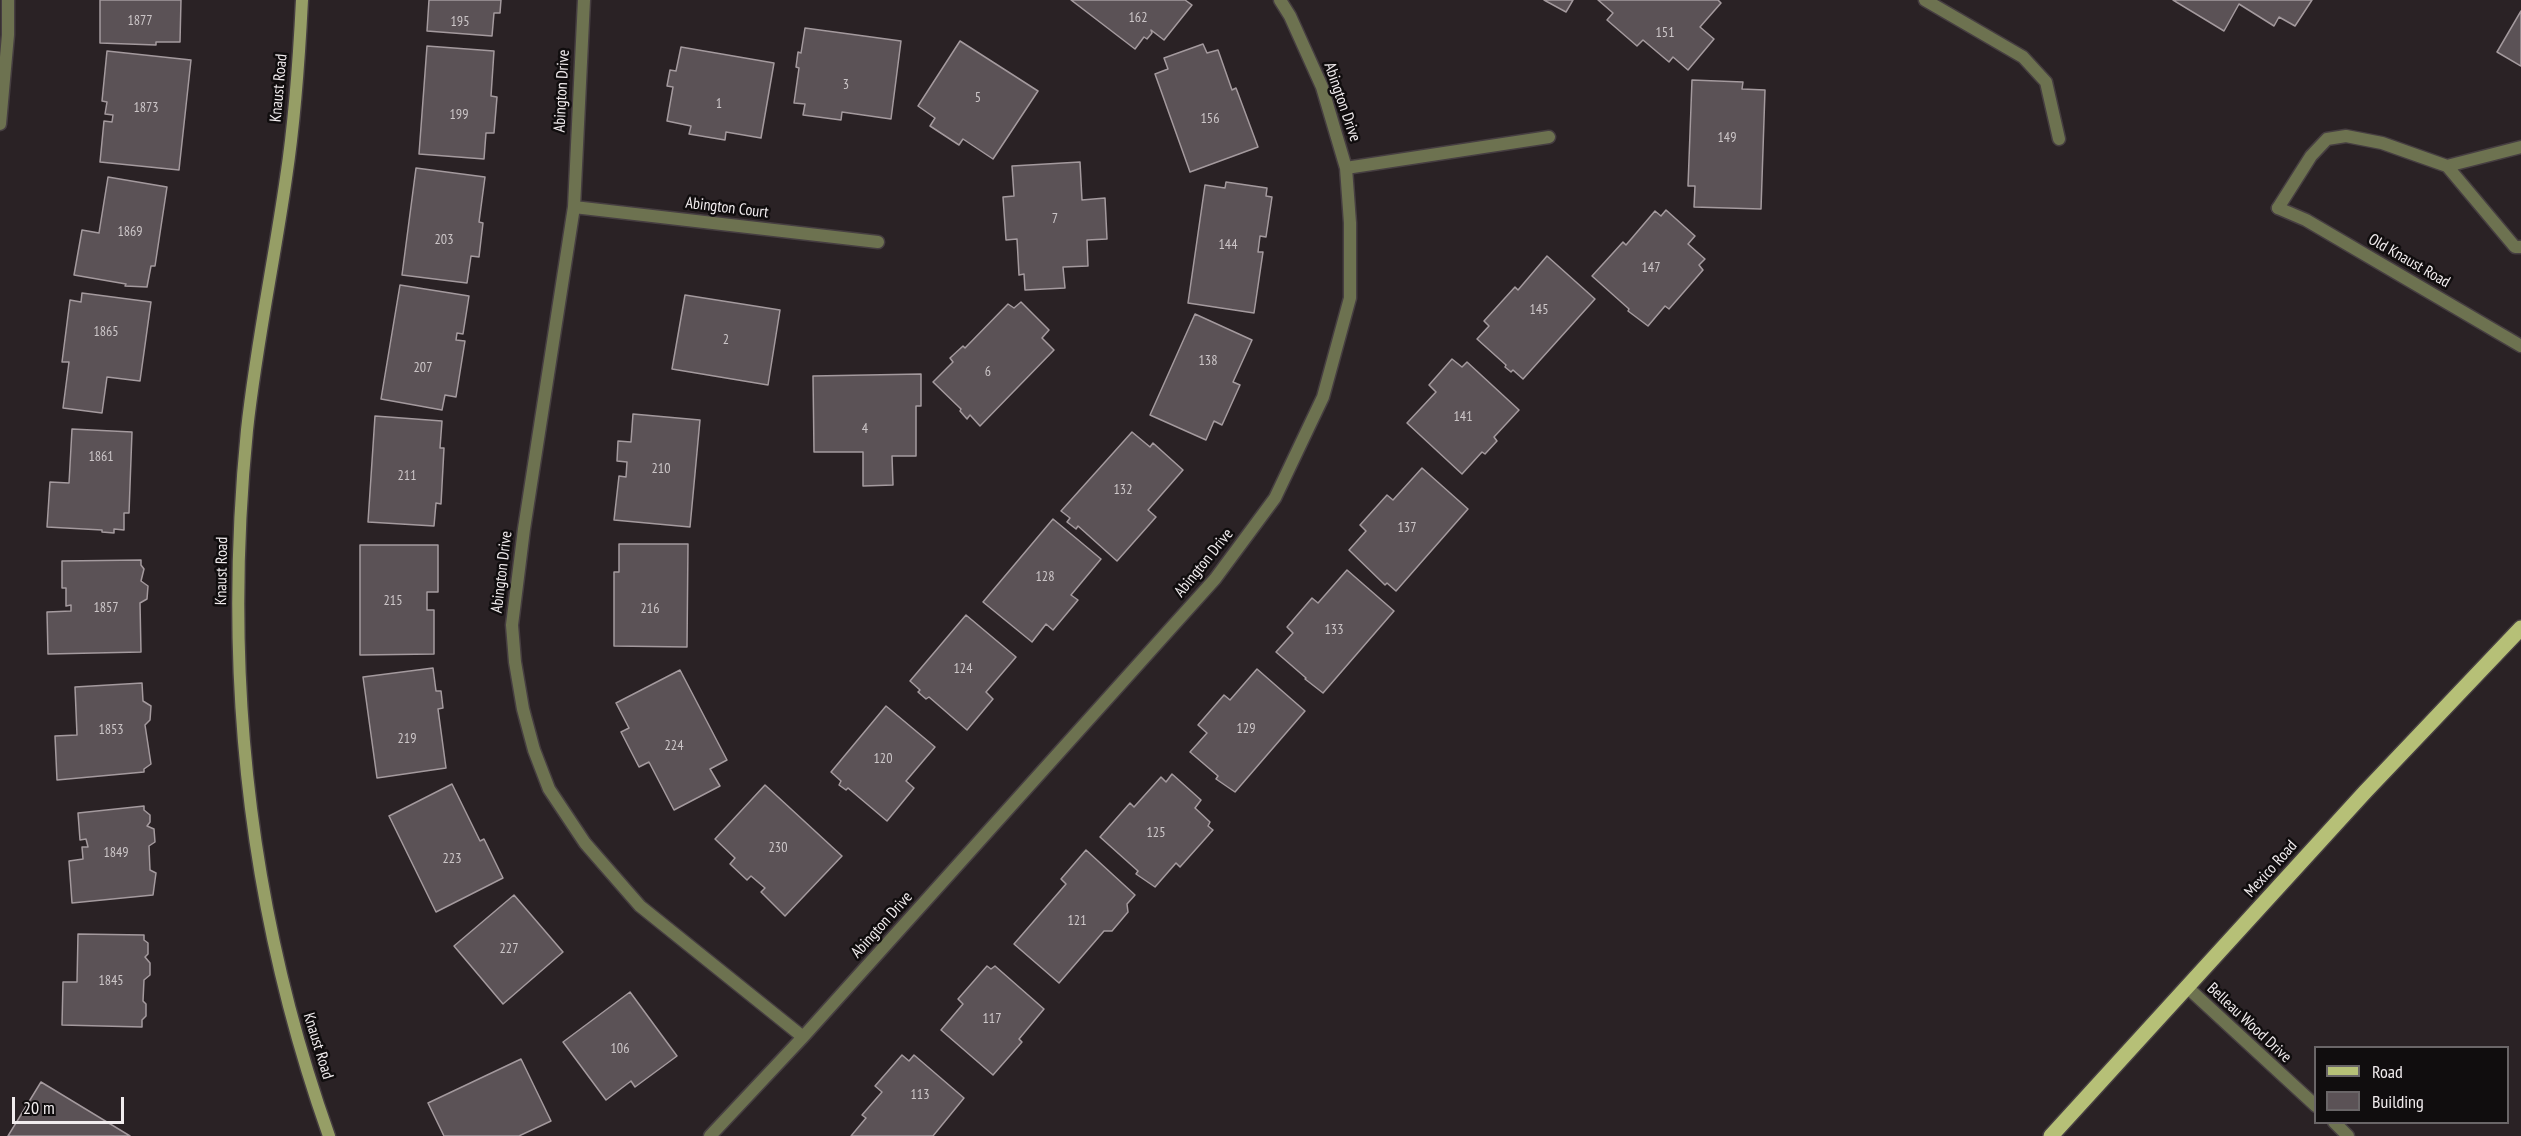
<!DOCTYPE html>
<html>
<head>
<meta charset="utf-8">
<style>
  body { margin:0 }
  #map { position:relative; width:2521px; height:1136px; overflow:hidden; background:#2a2225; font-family:"PT Sans Narrow",sans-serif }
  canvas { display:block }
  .legend { position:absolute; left:2314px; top:1046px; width:195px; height:78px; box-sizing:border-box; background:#100d0e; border:2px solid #6a6668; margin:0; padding:8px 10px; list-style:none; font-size:18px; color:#f1ecee }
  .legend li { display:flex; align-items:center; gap:12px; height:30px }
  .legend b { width:30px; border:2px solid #6a6668 }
  .scale { position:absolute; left:12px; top:1097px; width:112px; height:27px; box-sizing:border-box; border:3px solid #f1ecee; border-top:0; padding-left:8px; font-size:18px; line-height:21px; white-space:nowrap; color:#f1ecee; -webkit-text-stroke:4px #100d0e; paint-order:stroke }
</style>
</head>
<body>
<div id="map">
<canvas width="2521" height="1136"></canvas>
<ul class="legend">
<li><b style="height:8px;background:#b6c077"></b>Road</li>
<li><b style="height:16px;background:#5b5256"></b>Building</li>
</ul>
<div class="scale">20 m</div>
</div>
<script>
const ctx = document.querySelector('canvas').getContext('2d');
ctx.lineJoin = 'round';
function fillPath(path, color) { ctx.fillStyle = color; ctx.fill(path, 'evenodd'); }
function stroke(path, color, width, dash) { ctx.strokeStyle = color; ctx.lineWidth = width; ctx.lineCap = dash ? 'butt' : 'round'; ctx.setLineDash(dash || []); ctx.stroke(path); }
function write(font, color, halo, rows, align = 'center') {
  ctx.font = font + ' "PT Sans Narrow",sans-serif'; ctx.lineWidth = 5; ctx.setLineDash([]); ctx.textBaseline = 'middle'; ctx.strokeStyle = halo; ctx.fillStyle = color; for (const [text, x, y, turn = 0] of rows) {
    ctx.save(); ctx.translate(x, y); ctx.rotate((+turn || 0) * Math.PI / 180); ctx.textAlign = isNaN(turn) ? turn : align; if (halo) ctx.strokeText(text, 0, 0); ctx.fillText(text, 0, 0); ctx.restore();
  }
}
const building = new Path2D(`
  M 100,0 L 181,0 L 180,42 L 156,42 L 156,45 L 100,43 Z
  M 429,0 L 501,0 L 500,13 L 494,13 L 492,36 L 427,31 Z
  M 1071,0 L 1185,0 L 1192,5 L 1164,40 L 1151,30 L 1152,33 L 1147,39 L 1144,37 L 1135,49 Z
  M 1544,0 L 1573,0 L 1566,12 Z
  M 1598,0 L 1718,0 L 1721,3 L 1700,27 L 1714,39 L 1688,70 L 1673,57 L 1669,62 L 1643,40 L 1637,46 L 1607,20 L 1613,13 Z
  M 2173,0 L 2312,0 L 2295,26 L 2279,17 L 2274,26 L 2239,4 L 2224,31 Z
  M 2521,11 L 2521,66 L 2497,52 Z
  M 805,28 L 901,41 L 891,119 L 842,112 L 841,120 L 803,115 L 805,104 L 794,103 L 799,68 L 796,67 L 798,52 L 801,53 Z
  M 960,41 L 1038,91 L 993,159 L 963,139 L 959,145 L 930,126 L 935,118 L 918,106 Z
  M 1203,44 L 1207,53 L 1218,50 L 1232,90 L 1236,88 L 1258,147 L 1190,172 L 1155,74 L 1168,69 L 1164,58 Z
  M 427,46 L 494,51 L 491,96 L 497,97 L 494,133 L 486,133 L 484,159 L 419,154 Z
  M 681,47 L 774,63 L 761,138 L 726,132 L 725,140 L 689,134 L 691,126 L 667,121 L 673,87 L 667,86 L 670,70 L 676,71 Z
  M 107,51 L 191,60 L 179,170 L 100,162 L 104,121 L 112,122 L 113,115 L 105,114 L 107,102 L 102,101 Z
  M 1692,80 L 1743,82 L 1742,89 L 1765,90 L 1761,209 L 1694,207 L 1695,186 L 1688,186 Z
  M 1080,162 L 1082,200 L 1105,198 L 1107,239 L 1087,240 L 1088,266 L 1063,267 L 1065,288 L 1025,290 L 1024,274 L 1019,275 L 1017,239 L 1006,240 L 1003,197 L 1014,196 L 1012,166 Z
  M 416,168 L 485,177 L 479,222 L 483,223 L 479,257 L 471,256 L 467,283 L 402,275 Z
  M 108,177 L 167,187 L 155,266 L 151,266 L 147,287 L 125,286 L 126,284 L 74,275 L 82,230 L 99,233 Z
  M 1226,182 L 1267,188 L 1266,196 L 1272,197 L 1266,237 L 1260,236 L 1258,252 L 1263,252 L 1254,313 L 1188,303 L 1205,185 L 1225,188 Z
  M 1666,210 L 1695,236 L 1688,244 L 1705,259 L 1699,265 L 1703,270 L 1669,309 L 1665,306 L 1648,326 L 1628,311 L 1629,309 L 1592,276 L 1623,242 L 1626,245 L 1655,211 L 1661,216 Z
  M 1547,256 L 1595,299 L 1523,379 L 1513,370 L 1511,372 L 1505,367 L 1506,365 L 1477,339 L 1489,326 L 1484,321 L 1515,287 L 1518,290 Z
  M 400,285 L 469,296 L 463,334 L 457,333 L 456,340 L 465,341 L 456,397 L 445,395 L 442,410 L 381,399 Z
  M 82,293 L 151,302 L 140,381 L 107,377 L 102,413 L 63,408 L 69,362 L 62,362 L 70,300 L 81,302 Z
  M 685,295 L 780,310 L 768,385 L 672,369 Z
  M 1021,302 L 1049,330 L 1042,338 L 1054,350 L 980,426 L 970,415 L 967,419 L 960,411 L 961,409 L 933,382 L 953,362 L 950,358 L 963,346 L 965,348 L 1008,304 L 1014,308 Z
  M 1195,314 L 1252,340 L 1233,382 L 1240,385 L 1222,425 L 1214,421 L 1206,440 L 1150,415 Z
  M 1452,359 L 1462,367 L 1467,362 L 1519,410 L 1494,437 L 1497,441 L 1485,454 L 1482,452 L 1462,474 L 1407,423 L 1436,392 L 1429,385 Z
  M 921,374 L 921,406 L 916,406 L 916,456 L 892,456 L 893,485 L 863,486 L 863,452 L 814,452 L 813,376 Z
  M 633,414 L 700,420 L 690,527 L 614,520 L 619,476 L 626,477 L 627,462 L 617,461 L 618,441 L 631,442 Z
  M 375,416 L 442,421 L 440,448 L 444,448 L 441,504 L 436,503 L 434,526 L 368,522 Z
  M 72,429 L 132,432 L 129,513 L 124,513 L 124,530 L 114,529 L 114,533 L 102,532 L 102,530 L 47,527 L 50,482 L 69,483 Z
  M 1132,432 L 1150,447 L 1153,443 L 1183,470 L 1148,510 L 1156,517 L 1117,561 L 1078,526 L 1076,529 L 1067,522 L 1070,518 L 1061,511 Z
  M 1422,468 L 1468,509 L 1396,591 L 1387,583 L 1385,585 L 1349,550 L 1366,531 L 1360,525 L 1387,495 L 1393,500 Z
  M 1053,519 L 1101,559 L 1071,595 L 1078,600 L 1053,630 L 1046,624 L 1032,642 L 983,602 Z
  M 619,544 L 688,544 L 687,647 L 614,646 L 614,572 L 619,572 Z
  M 360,545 L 438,545 L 438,592 L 427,592 L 427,610 L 434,610 L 434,654 L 360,655 Z
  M 141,560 L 141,565 L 144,569 L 141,581 L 148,586 L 147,599 L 140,603 L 141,652 L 48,654 L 47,612 L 71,611 L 71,605 L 66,606 L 66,588 L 62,588 L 62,561 Z
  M 1347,570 L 1394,611 L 1323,693 L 1305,679 L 1306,678 L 1276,652 L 1293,633 L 1287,627 L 1312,598 L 1318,603 Z
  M 966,615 L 1016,657 L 986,692 L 993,699 L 967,730 L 929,697 L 926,699 L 918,692 L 920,690 L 910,681 Z
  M 433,668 L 436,691 L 441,691 L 443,708 L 438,709 L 446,768 L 377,778 L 363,677 Z
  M 1257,669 L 1305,711 L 1235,792 L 1216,779 L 1218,776 L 1190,752 L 1207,733 L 1198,725 L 1224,695 L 1230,700 Z
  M 680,670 L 727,760 L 710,769 L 720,786 L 674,810 L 649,762 L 639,767 L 621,732 L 629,728 L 616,703 Z
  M 142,683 L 143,701 L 151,706 L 150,720 L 145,725 L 151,764 L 144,769 L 144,772 L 57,780 L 55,736 L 77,735 L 75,687 Z
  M 886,706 L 935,747 L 906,781 L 914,788 L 887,821 L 848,788 L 846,790 L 839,785 L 841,781 L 831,772 Z
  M 1172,774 L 1201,800 L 1195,808 L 1210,822 L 1208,826 L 1213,830 L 1180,867 L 1176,863 L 1155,887 L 1136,874 L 1138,871 L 1100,837 L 1130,803 L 1134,807 L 1161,777 L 1166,782 Z
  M 452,784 L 480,841 L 484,839 L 503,878 L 436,912 L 389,816 Z
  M 765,785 L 842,856 L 785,916 L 761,892 L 765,888 L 751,876 L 747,880 L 730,864 L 735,858 L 715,839 Z
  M 144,806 L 144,810 L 150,815 L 150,822 L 147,826 L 154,829 L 155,842 L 149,846 L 150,870 L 156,873 L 153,895 L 72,903 L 69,861 L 83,859 L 82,847 L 88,847 L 86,839 L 80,840 L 78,813 Z
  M 1086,850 L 1135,895 L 1127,904 L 1128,912 L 1112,931 L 1104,931 L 1059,983 L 1014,944 L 1066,884 L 1061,879 Z
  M 514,895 L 563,952 L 503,1004 L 454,946 Z
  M 78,934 L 144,935 L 144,940 L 148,943 L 148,954 L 145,957 L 150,963 L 150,975 L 144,980 L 143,1001 L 146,1004 L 146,1016 L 142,1020 L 142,1027 L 62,1025 L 63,982 L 77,982 Z
  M 987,966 L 991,969 L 995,966 L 1044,1009 L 1019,1039 L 1022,1042 L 993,1075 L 941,1030 L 963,1004 L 958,999 Z
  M 630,992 L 677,1056 L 635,1087 L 631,1081 L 606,1100 L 563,1042 Z
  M 902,1055 L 909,1061 L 914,1055 L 964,1098 L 933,1136 L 851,1136 L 866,1118 L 862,1115 L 882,1092 L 875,1086 Z
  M 521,1059 L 551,1121 L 519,1136 L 444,1136 L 428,1103 Z
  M 41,1082 L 130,1136 L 8,1136 Z`);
fillPath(building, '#5b5256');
stroke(building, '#a49a9e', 1.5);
const lane = new Path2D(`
  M 2447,166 L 2515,247 L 2521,247
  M 2278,208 L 2311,156 L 2327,139 L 2346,136 L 2382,143 L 2447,166 L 2521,147`);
const street = new Path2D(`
  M 584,0 L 574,207 L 524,529 L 512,625 L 515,662 L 523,709 L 534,750 L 549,789 L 585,843 L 640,906 L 803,1037
  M 1925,0 L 2023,57 L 2046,82 L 2059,139
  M 0,124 L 8,35 L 8,0
  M 1346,168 L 1549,137
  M 574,207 L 878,242
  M 2278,208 L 2306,220 L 2521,346
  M 2188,988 L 2316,1106
  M 2334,1122 L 2348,1136
  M 710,1136 L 803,1037 L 1215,579 L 1275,498 L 1323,397 L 1350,298 L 1350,223 L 1346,168 L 1322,87 L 1290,16 L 1280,0`);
const secondary = new Path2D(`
  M 302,0 C 299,60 295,119 286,178 C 274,262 256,346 247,430 C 223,671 248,908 329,1136`);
const primary = new Path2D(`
  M 2051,1136 L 2365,792 L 2521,628`);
stroke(lane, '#463e41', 15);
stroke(street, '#463e41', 15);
stroke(secondary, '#463e41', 15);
stroke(primary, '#463e41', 18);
stroke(lane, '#6d7250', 12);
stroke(street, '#6d7250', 12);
stroke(secondary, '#969e66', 12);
stroke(primary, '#b6c077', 15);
write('14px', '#ccc6c8', null, [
  ["162",1138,18],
  ["1877",140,21],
  ["195",460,22],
  ["151",1665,33],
  ["3",846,85],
  ["5",978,98],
  ["1",719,104],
  ["1873",146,108],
  ["199",459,115],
  ["156",1210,119],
  ["149",1727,138],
  ["7",1055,219],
  ["1869",130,232],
  ["203",444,240],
  ["144",1228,245],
  ["147",1651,268],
  ["145",1539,310],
  ["1865",106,332],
  ["2",726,340],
  ["138",1208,361],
  ["207",423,368],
  ["6",988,372],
  ["141",1463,417],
  ["4",865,429],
  ["1861",101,457],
  ["210",661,469],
  ["211",407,476],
  ["132",1123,490],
  ["137",1407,528],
  ["128",1045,577],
  ["215",393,601],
  ["1857",106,608],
  ["216",650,609],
  ["133",1334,630],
  ["124",963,669],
  ["129",1246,729],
  ["1853",111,730],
  ["219",407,739],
  ["224",674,746],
  ["120",883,759],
  ["125",1156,833],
  ["230",778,848],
  ["1849",116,853],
  ["223",452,859],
  ["121",1077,921],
  ["227",509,949],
  ["1845",111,981],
  ["117",992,1019],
  ["106",620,1049],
  ["113",920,1095]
]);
write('16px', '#f1ecee', '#100d0e', [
  ["Knaust Road",279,88,-85],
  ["Abington Drive",562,91,-87],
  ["Abington Drive",1342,102,71],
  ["Abington Court",727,208,7],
  ["Old Knaust Road",2409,261,30],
  ["Abington Drive",1204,563,-51],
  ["Knaust Road",222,571,-89],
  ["Abington Drive",502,572,-83],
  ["Mexico Road",2271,869,-48],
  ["Abington Drive",882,925,-48],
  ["Belleau Wood Drive",2249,1023,43],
  ["Knaust Road",318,1046,73]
]);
</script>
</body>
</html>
